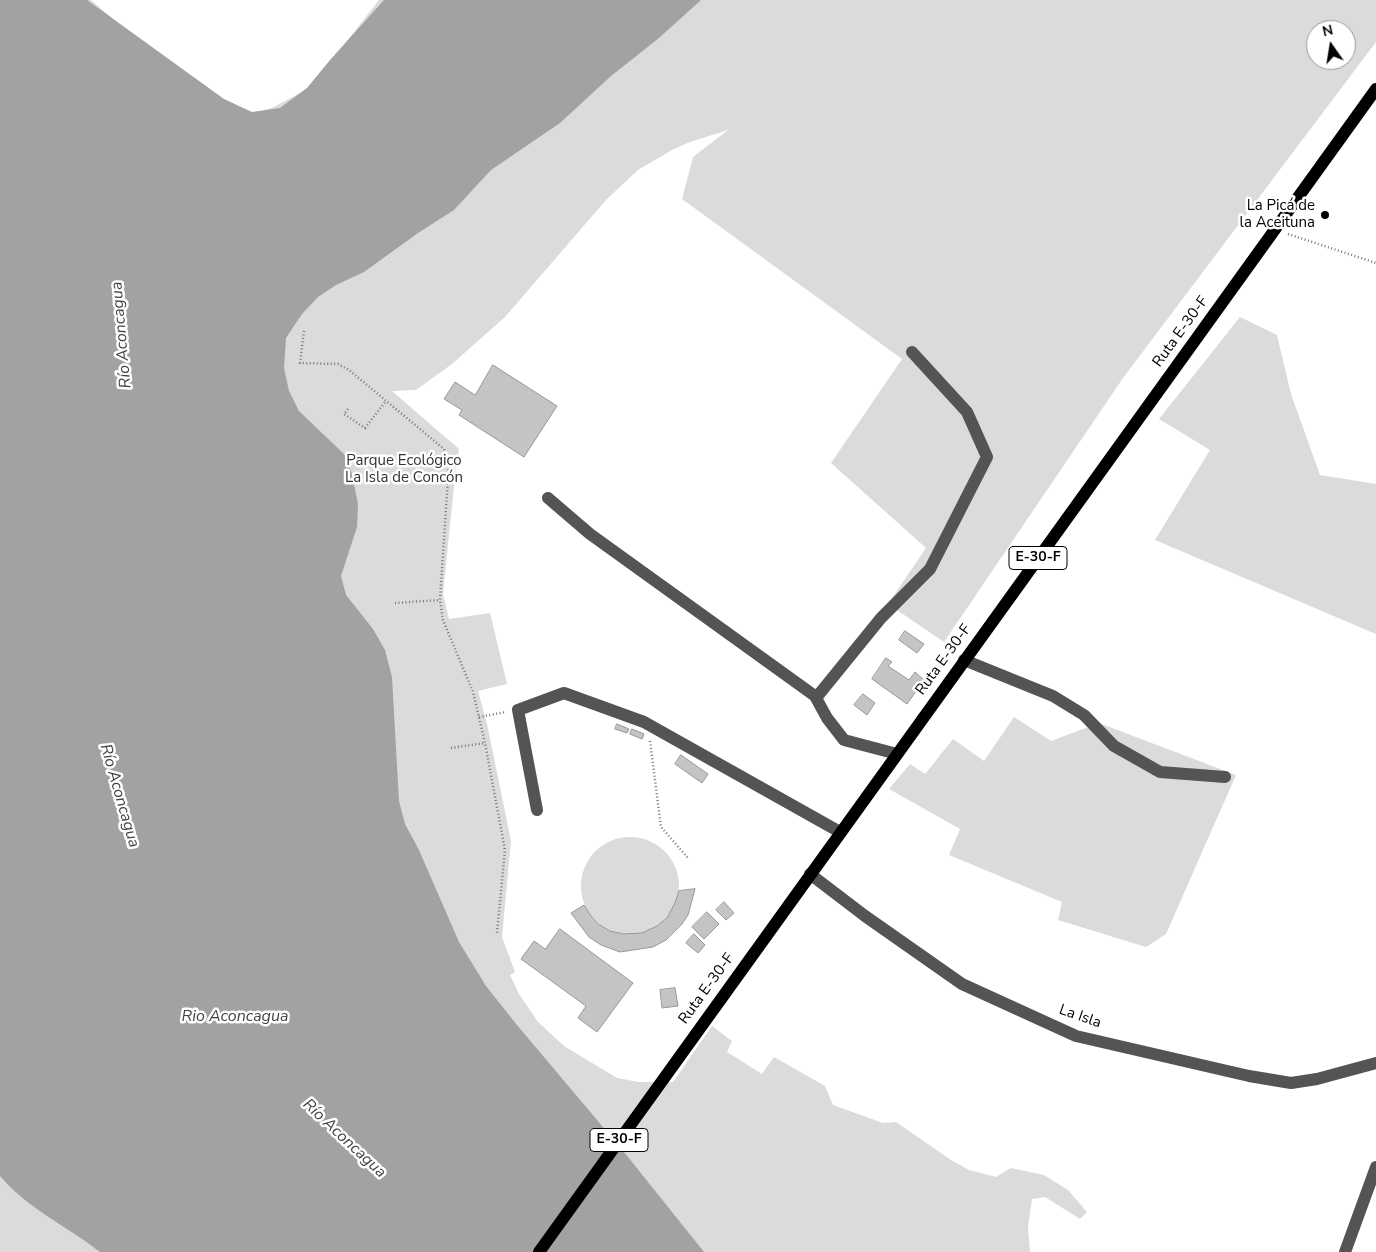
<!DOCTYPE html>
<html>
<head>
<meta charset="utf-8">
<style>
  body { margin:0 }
  #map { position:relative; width:1376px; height:1252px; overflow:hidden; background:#fff; font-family:"Nunito Sans",sans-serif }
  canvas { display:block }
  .north { position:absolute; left:1306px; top:20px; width:50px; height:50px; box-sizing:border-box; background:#fff; border:1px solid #999; border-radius:50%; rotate:347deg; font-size:14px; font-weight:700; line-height:20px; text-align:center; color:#000 }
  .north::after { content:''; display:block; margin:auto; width:18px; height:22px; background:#000; clip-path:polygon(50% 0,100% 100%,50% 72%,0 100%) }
</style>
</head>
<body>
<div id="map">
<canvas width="1376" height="1252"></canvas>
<div class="north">N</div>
</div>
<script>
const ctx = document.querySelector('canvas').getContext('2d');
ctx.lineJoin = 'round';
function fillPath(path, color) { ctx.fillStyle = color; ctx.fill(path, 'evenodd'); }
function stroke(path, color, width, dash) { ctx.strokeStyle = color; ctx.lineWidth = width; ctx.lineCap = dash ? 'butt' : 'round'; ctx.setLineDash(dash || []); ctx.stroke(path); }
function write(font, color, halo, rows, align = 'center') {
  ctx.font = font + ' "Nunito Sans",sans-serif'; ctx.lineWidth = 5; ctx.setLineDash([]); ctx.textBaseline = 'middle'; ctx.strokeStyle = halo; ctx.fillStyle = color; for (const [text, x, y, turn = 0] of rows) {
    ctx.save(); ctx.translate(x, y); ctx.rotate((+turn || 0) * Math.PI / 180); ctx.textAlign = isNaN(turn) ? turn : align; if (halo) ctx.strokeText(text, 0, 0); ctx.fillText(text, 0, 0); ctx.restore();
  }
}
fillPath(new Path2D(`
  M 0,0 L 91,0 L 145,46 L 228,106 L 251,115 L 274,107 L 311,87 L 379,0 L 1376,0 L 1376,42 L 1123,378 L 944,642 L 888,604 L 926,548 L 831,463 L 902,359 L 682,199 L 693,157 L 728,130 L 690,142 L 672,150 L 638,170 L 606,200 L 505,317 L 452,364 L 416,390 L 392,391 L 459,449 L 456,466 L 443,594 L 449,619 L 490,613 L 507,684 L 478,691 L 487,724 L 511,841 L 502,937 L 515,972 L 510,975 L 519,994 L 538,1022 L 564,1046 L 617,1078 L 639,1082 L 673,1082 L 712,1026 L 732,1041 L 727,1052 L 762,1074 L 774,1057 L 825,1086 L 833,1105 L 883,1123 L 896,1122 L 951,1160 L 969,1170 L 996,1177 L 1011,1168 L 1044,1175 L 1068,1190 L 1087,1212 L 1080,1219 L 1045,1197 L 1032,1199 L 1028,1227 L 1030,1252 L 0,1252 ZM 1316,30 L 1346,30 L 1346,60 L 1316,60 Z
  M 1240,317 L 1277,335 L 1291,394 L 1320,475 L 1376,484 L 1376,634 L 1155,540 L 1210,450 L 1159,419 Z
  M 1014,717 L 1051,741 L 1099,723 L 1236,775 L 1166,934 L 1146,947 L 1058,920 L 1062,902 L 949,855 L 960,829 L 889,789 L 910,764 L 925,774 L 953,739 L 984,761 Z
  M581 886a49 49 0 1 1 98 0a49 49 0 1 1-98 0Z`), '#dbdbdb');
fillPath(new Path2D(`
  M 0,0 L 87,0 L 224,99 L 252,112 L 280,108 L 307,88 L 330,60 L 384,0 L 701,0 L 659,38 L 611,76 L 560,123 L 491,170 L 454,210 L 418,233 L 364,272 L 336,285 L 318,297 L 302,314 L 286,338 L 284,368 L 289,391 L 299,411 L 344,454 L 352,474 L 358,504 L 357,527 L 341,576 L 346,595 L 373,629 L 385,650 L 392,677 L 399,801 L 405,824 L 419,850 L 459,942 L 486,986 L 517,1025 L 624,1152 L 704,1252 L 100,1252 C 67,1226 28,1209 0,1176 Z`), '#a2a2a2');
const building = new Path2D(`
  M 493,365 L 557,406 L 524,457 L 459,415 L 462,410 L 444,399 L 455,382 L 475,395 Z
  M 905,631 L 924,644 L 917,653 L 899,640 Z
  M 886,658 L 892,662 L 888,666 L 909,680 L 915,672 L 924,680 L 907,704 L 872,679 Z
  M 863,694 L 875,703 L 867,715 L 854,705 Z
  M 617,724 L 629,729 L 627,733 L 615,729 Z
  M 632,729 L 644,734 L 642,739 L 630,734 Z
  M 681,755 L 708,774 L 702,783 L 675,764 Z
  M 695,889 L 688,915 L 682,924 L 666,940 L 653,947 L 620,952 L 601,945 L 589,937 L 571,913 L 584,905 L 591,916 L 598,924 L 610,931 L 623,934 L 642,933 L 657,926 L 667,918 L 675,903 L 679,891 Z
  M 724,902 L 734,913 L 726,920 L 716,910 Z
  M 707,912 L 719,924 L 704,939 L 692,927 Z
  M 560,929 L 633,983 L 597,1032 L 578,1018 L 586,1006 L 521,959 L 534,941 L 545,949 Z
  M 694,934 L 705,945 L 698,953 L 686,943 Z
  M 675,988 L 678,1006 L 662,1008 L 660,990 Z`);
fillPath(building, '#c4c4c4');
stroke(building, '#989898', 1);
stroke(new Path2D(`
  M 1288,234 L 1376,263
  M 304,331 L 300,363 L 338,364 L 349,370 L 444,449 L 449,463 L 440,600 L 443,620 L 473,692 L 485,743 L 505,850 L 497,933
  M 348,409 L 344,414 L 365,428 L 386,401
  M 395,603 L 440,600
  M 479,717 L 506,712
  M 650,741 L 661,827 L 688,858
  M 451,748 L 485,743`), '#767676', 2.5, [1, 2.5]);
stroke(new Path2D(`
  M 548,498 L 590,534 L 815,696 L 827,718 L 844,740 L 897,754
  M 964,660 L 1053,696 L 1084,715 L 1114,746 L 1160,772 L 1225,777
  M 816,698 L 881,618 L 930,569 L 987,457 L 967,412 L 912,352
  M 537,810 L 518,710 L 564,693 L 644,722 L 840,832
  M 810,874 L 865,916 L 962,984 L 1076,1036 L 1249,1076 L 1291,1083 L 1317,1079 L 1376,1063
  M 1345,1252 L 1376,1167`), '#545454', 12);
stroke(new Path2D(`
  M 539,1252 L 1376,89`), '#000', 12);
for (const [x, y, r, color] of [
  [1325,215,5,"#000"]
]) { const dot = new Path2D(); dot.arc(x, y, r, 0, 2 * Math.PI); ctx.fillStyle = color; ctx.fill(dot); stroke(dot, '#fff', 2); }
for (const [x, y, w] of [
  [1038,558,58],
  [619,1140,58]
]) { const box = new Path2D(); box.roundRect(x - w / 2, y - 11.5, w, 23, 4); ctx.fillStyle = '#fff'; ctx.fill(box); stroke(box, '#000', 1); }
write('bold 14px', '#000', null, [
  ["E-30-F",1038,558],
  ["E-30-F",619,1140]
]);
write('15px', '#000', '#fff', [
  ["La Picá de",1315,206],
  ["la Aceituna",1315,223]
], 'right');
write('15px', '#000', '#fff', [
  ["Ruta E-30-F",1181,332,-54],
  ["Ruta E-30-F",944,660,-54],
  ["Ruta E-30-F",707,989,-54],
  ["La Isla",1080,1017,19]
]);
write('15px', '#323232', '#fff', [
  ["Parque Ecológico",404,461],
  ["La Isla de Concón",404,478]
]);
write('italic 16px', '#434343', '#fff', [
  ["Río Aconcagua",122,335,-95],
  ["Río Aconcagua",119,796,74],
  ["Rio Aconcagua",235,1017],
  ["Río Aconcagua",344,1139,43]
]);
</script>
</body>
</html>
